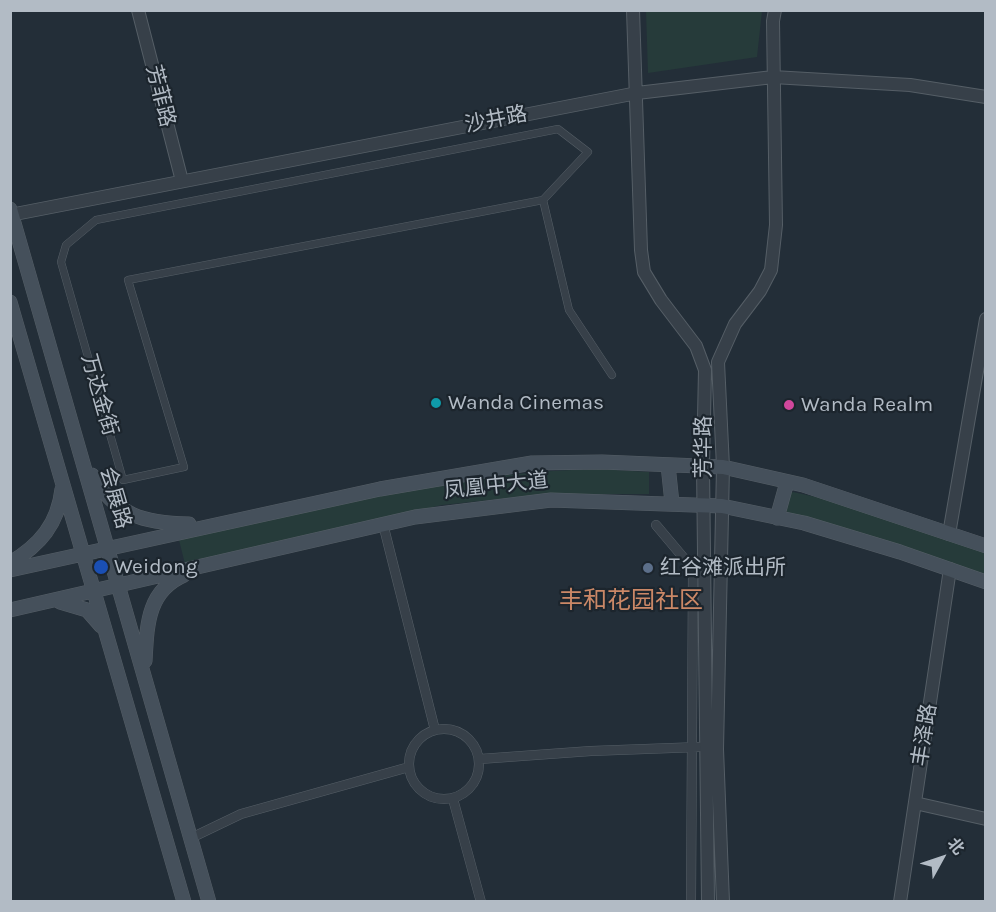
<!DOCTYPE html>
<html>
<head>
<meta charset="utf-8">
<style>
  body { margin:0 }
  #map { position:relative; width:996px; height:912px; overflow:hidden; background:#232e38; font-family:Karla,"Noto Sans SC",sans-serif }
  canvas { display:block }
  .frame { position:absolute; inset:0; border:12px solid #b2bbc5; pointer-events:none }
  .north { position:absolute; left:912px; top:828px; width:60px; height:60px; -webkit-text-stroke:4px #1c252d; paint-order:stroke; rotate:50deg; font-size:16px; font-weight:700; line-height:24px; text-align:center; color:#b2bbc5 }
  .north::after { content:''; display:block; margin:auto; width:21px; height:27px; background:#b2bbc5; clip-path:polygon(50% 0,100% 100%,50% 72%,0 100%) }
</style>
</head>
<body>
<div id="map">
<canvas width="996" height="912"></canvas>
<div class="frame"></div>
<div class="north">北</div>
</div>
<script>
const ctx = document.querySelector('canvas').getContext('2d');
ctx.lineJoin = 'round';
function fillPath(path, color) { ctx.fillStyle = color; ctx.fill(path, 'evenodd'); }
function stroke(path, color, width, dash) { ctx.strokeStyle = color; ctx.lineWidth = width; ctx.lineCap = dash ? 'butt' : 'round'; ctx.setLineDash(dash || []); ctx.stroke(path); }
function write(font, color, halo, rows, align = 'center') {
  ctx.font = font + ' Karla,"Noto Sans SC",sans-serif'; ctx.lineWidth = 4.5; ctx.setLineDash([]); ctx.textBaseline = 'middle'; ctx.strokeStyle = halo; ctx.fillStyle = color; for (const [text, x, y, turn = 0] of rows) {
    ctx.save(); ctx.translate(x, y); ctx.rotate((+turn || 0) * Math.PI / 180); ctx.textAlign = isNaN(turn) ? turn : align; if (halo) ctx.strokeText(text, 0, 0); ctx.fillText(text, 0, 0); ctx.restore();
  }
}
fillPath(new Path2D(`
  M 646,11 L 762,11 L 757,57 L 648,73 Z
  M 598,469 L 649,472 L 649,494 L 547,494 L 442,505 L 185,564 L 179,540 C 317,508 455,472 598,469 Z
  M 793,492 L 848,504 L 985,552 L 985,576 L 791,516 L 786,511 L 790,494 Z`), '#263b3a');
const pedestrian = new Path2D(`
  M 543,200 L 588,152 L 558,129 L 96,220 L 66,245 L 61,262 L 123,480 L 184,467 L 128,280 L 543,200 L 569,310 L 612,375`);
const minor = new Path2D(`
  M 383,524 L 435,730
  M 656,525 L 693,569 L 691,902
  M409 764a35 35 0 1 1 70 0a35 35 0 1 1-70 0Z
  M 480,759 L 591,751 L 699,747
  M 453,799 L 481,902
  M 191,838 L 241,814 L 409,767`);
const tertiary = new Path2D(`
  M 138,10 L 182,181
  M 633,10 L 641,250 L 644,272 L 661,300 L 696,346 L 705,370 L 703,466 L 708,902
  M 10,215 L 637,93 L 773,77 L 910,85 L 986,97
  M 949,534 L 986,319
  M 915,803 L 986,819
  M 723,902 L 717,749 L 723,467 L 718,362 L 735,324 L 760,291 L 771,270 L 776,225 L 773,21 L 775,10
  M 900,902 L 950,569`);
const secondary = new Path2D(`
  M 10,209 L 209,902
  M 10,302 L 184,902
  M 668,465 L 672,503
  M 92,475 C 117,516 143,523 189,524
  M 777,518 L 787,482
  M 10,563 C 40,545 58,524 62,489
  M 10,570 L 380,489 L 532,463 L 602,462 L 723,467 L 803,485 L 986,546
  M 60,602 L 87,610 L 101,626
  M 10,610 L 415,517 L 551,500 L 722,506 L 804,523 L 900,552 L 986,582
  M 145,661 C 147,626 147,591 184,575`);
stroke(pedestrian, '#555e66', 8);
stroke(minor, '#555e66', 10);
stroke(tertiary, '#555e66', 14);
stroke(secondary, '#555e66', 15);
stroke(pedestrian, '#374049', 7);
stroke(minor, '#374049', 9);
stroke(tertiary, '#374049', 12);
stroke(secondary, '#45505b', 14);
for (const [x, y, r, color] of [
  [436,403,6,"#0f9aa8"],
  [789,405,6,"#d1479c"],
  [101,567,8,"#1a4fb4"],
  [648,568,6,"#5c6f8a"]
]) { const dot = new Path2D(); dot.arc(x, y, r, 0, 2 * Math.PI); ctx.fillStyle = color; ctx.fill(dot); stroke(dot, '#1c252d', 2); }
write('21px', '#b2bbc5', '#1c252d', [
  ["芳菲路",160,96,76],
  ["沙井路",496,120,-11],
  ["万达金街",99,395,74],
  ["芳华路",704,447,-90],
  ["凤凰中大道",496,486,-6],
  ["会展路",115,498,74],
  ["丰泽路",925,735,-81]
]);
write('21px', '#b2bbc5', '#1c252d', [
  ["Wanda Cinemas",448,403],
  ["Wanda Realm",801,405],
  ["Weidong",114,567],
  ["红谷滩派出所",660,568]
], 'left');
write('24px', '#cb8867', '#1c252d', [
  ["丰和花园社区",631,601]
]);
</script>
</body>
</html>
